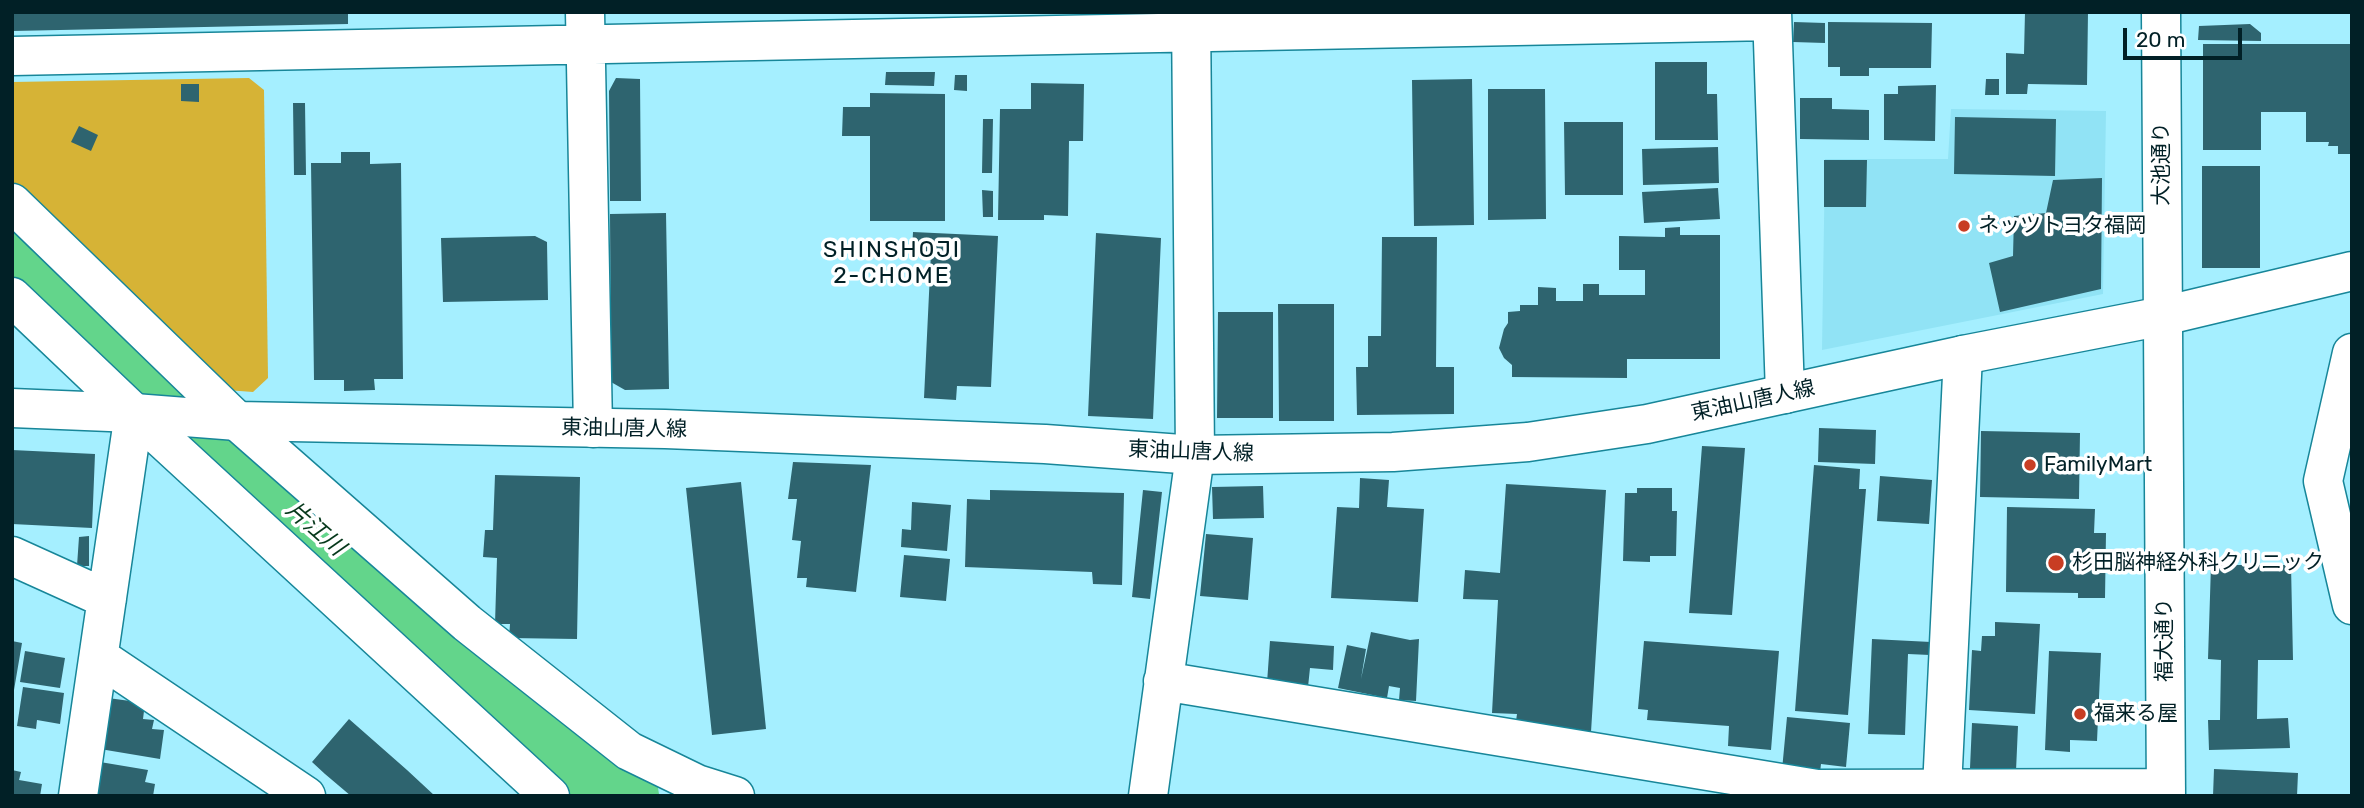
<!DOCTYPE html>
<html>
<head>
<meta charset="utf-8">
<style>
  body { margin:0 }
  #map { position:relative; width:2364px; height:808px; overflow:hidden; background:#a5efff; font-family:Rubik,sans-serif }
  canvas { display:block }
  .frame { position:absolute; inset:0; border:14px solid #012026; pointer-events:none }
  .scale { position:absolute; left:2123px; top:28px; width:119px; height:32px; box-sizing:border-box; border:4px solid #012026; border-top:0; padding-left:9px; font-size:21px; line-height:24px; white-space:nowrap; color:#012026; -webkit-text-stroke:5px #fff; paint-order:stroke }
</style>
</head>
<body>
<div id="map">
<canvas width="2364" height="808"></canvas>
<div class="frame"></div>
<div class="scale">20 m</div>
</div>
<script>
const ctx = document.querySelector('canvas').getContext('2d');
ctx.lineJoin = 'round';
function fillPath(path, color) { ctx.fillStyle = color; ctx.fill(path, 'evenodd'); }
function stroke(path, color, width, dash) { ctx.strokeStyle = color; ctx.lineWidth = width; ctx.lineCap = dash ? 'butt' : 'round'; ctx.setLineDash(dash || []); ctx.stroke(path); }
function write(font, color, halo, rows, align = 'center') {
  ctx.font = font + ' Rubik,"Noto Sans JP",sans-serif'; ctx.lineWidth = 7; ctx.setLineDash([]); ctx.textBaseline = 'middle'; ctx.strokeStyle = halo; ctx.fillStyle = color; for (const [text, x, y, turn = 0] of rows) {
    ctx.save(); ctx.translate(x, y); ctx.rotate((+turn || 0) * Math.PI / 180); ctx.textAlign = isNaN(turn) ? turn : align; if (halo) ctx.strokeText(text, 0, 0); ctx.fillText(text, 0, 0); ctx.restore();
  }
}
fillPath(new Path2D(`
  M 1951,109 L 2106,111 L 2103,294 L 1822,350 L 1825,159 L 1948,159 Z`), '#91e3f5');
fillPath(new Path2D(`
  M 249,78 L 264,90 L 268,378 L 253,392 L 213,389 L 12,191 L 12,82 Z`), '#d6b336');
stroke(new Path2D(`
  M 12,256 L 36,281 L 253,475 L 623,796`), '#63d58b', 72);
fillPath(new Path2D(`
  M 12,12 L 348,12 L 348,24 L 12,31 Z
  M 2025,12 L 2088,12 L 2087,85 L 2028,84 L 2027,94 L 2006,94 L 2006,53 L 2024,54 Z
  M 1794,22 L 1825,23 L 1825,43 L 1793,42 Z
  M 1828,22 L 1932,23 L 1931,68 L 1869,68 L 1869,76 L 1840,76 L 1840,67 L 1828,67 Z
  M 2250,24 L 2261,33 L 2261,41 L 2198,40 L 2199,26 Z
  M 2203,44 L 2352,44 L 2352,154 L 2338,154 L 2338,146 L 2328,146 L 2329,142 L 2306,142 L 2306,112 L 2261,112 L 2261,150 L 2203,150 Z
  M 1655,62 L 1707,62 L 1707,94 L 1717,94 L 1718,140 L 1655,140 Z
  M 886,72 L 935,72 L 934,86 L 885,85 Z
  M 955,75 L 967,75 L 967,91 L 954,90 Z
  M 616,78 L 640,79 L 641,201 L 610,201 L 609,91 Z
  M 1472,79 L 1474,225 L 1414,226 L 1412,80 Z
  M 1986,79 L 1999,79 L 1999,95 L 1985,95 Z
  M 1031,83 L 1084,84 L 1083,141 L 1069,141 L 1068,216 L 1044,215 L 1044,220 L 998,220 L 1000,109 L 1031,109 Z
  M 181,84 L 199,84 L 199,102 L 181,101 Z
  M 1936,85 L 1935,141 L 1884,140 L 1884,94 L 1898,94 L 1898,86 Z
  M 1488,89 L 1545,89 L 1546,219 L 1488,220 Z
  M 870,93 L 945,94 L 945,221 L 870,221 L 870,136 L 842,136 L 843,107 L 870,107 Z
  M 1800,98 L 1832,98 L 1832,109 L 1869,110 L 1869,140 L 1800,139 Z
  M 293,103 L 305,103 L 306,175 L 294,175 Z
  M 1955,117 L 2056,119 L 2055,176 L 1954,174 Z
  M 983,119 L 993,119 L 992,173 L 982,173 Z
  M 1564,122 L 1623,122 L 1623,195 L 1565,195 Z
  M 79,126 L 98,135 L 91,151 L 71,142 Z
  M 1718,147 L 1719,183 L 1643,185 L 1642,149 Z
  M 341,152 L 370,152 L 370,164 L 401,163 L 403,379 L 374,379 L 375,390 L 344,391 L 344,380 L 314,380 L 311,163 L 341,163 Z
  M 1824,160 L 1867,160 L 1866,207 L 1824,207 Z
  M 2202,166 L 2260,166 L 2260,268 L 2202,268 Z
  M 2102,178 L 2101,289 L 2000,312 L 1989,263 L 2013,256 L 2014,216 L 2046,213 L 2053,180 Z
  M 1718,188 L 1720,219 L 1644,223 L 1642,192 Z
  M 982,190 L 993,191 L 993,217 L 983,217 Z
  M 666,213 L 669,389 L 625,390 L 611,382 L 610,214 Z
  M 1680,227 L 1680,235 L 1720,235 L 1720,359 L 1627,359 L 1627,378 L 1512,377 L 1512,365 L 1504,358 L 1499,348 L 1504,329 L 1508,323 L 1508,312 L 1520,311 L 1520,305 L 1538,305 L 1538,287 L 1556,288 L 1556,301 L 1583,301 L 1583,284 L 1599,284 L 1599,295 L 1645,295 L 1645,270 L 1619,270 L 1619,236 L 1665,237 L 1665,228 Z
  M 913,232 L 998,236 L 991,387 L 957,386 L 956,400 L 924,398 L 931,252 L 912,251 Z
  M 1096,233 L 1161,238 L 1153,419 L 1088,416 Z
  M 535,236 L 547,242 L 548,300 L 443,302 L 441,238 Z
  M 1382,237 L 1437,237 L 1436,367 L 1454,367 L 1454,414 L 1357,415 L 1356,367 L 1368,367 L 1368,336 L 1381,336 Z
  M 1278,304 L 1334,304 L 1334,421 L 1279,421 Z
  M 1218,312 L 1273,312 L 1273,418 L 1217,418 Z
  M 1819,428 L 1876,430 L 1875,464 L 1818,462 Z
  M 1981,431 L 2080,433 L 2079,499 L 1980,497 Z
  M 1702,446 L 1745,448 L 1732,615 L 1689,613 Z
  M 12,450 L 95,454 L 92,528 L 12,524 Z
  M 793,462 L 871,465 L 856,592 L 806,587 L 807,578 L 797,578 L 801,541 L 792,540 L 797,499 L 788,499 Z
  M 1814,465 L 1860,469 L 1859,489 L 1866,489 L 1848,715 L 1795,711 Z
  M 495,475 L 580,477 L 577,639 L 509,638 L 510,624 L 495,624 L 497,558 L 483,557 L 485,530 L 493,530 Z
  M 1880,476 L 1932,480 L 1929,524 L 1877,521 Z
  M 1360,478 L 1389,480 L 1387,507 L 1424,509 L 1418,602 L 1331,598 L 1337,507 L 1359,508 Z
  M 741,482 L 766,729 L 712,735 L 686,488 Z
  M 1506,484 L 1606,490 L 1591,732 L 1515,728 L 1517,714 L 1492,713 L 1498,600 L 1463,599 L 1465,570 L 1500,573 Z
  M 1263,486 L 1264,518 L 1213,519 L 1212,487 Z
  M 1637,488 L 1672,488 L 1672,511 L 1677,511 L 1676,556 L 1650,556 L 1650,562 L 1623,561 L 1625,493 L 1637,493 Z
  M 990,490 L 1124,493 L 1122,585 L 1093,584 L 1092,572 L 965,567 L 967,499 L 990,500 Z
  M 1143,490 L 1162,492 L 1150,599 L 1132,597 Z
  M 912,502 L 951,505 L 947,551 L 901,547 L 902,529 L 911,530 Z
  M 2007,507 L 2095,509 L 2094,533 L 2106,533 L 2105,598 L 2078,598 L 2078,593 L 2006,592 Z
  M 1206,534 L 1253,538 L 1248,600 L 1200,596 Z
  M 89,536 L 89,566 L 77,566 L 79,537 Z
  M 904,555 L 950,559 L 946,601 L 900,597 Z
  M 2211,565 L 2291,565 L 2293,660 L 2258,660 L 2257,719 L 2288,718 L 2290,748 L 2209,750 L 2208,720 L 2220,720 L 2221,660 L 2208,659 Z
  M 1995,622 L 2040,624 L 2035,714 L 1969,710 L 1972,650 L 1981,651 L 1982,636 L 1995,636 Z
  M 1371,632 L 1410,640 L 1419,639 L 1416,701 L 1399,700 L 1400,688 L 1389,686 L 1387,698 L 1338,688 L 1347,645 L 1366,649 L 1361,679 Z
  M 1872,639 L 1931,642 L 1930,655 L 1908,654 L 1905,735 L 1868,734 Z
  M 12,641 L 22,643 L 14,690 L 12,690 Z
  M 1270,641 L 1334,646 L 1333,670 L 1310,668 L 1308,687 L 1267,683 Z
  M 1644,641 L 1779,651 L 1771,750 L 1728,746 L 1729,726 L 1647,720 L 1648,710 L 1638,709 Z
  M 25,651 L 65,658 L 60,688 L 20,682 Z
  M 2049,651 L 2101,653 L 2097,741 L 2070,740 L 2070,752 L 2045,750 Z
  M 23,687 L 64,693 L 60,724 L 37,720 L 36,729 L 17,726 Z
  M 108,698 L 145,703 L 143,719 L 154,720 L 152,729 L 164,730 L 160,759 L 100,749 Z
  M 1787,717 L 1850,723 L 1846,767 L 1821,764 L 1820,773 L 1782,770 Z
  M 349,719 L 407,770 L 435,796 L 351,796 L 325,774 L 312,762 Z
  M 1972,723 L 2018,726 L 2016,771 L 1970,768 Z
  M 100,762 L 148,770 L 145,782 L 155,784 L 153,796 L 95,796 Z
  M 2214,769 L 2298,773 L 2297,796 L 2213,796 Z
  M 12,770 L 21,772 L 19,780 L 42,784 L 40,796 L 12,796 Z`), '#2e646f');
const minor = new Path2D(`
  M 585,12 L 593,428
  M 1772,12 L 1785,394
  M 2161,12 L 2166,796
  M 12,56 C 599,46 1185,30 1772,21
  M 12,203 L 237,421 L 467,623 L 629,751 L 697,784 L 735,796
  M 12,297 L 134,413 L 550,796
  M 2352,353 L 2323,481 L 2352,605
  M 12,556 L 107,599
  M 99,657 L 306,796
  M 1163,681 L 1817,789 L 2166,788
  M 1942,788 L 1963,355
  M 78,796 L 134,413
  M 1148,796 L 1195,455 L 1191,12`);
const major = new Path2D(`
  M 12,408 L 134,413 L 237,421 L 665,429 L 1045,444 L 1195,455 L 1393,452 L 1528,442 L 1647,424 L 1963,355 L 2163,316 L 2352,271`);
stroke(minor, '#178699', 41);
stroke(major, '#178699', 41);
stroke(minor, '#fff', 38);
stroke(major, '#fff', 38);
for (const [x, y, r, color] of [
  [1964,226,7,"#c83d23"],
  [2030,465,7,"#c83d23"],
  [2056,563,9,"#c83d23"],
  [2080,714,7,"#c83d23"]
]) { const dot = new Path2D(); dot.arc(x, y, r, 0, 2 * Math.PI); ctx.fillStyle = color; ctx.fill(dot); stroke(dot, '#fff', 2.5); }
write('21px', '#012026', '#fff', [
  ["大池通り",2162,164,-90],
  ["東油山唐人線",1753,401,-12],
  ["東油山唐人線",624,429,1],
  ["東油山唐人線",1191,452,2],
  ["福大通り",2165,640,-90]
]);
write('21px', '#012026', '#fff', [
  ["ネッツトヨタ福岡",1978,226],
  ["FamilyMart",2044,465],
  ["杉田脳神経外科クリニック",2072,563],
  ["福来る屋",2094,714]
], 'left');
ctx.letterSpacing = '2px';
write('23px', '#012026', '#fff', [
  ["SHINSHOJI",892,250],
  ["2-CHOME",892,276]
]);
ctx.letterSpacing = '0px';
write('italic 23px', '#06381b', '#fff', [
  ["片江川",315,529,41]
]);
</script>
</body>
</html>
